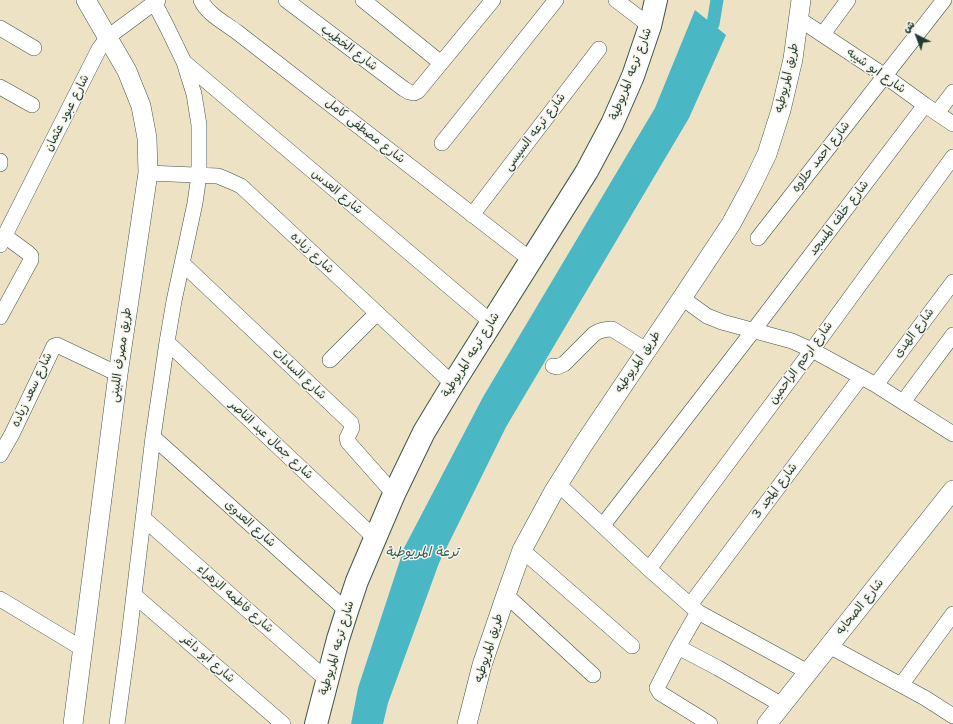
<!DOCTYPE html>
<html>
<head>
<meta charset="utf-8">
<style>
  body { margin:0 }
  #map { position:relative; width:953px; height:724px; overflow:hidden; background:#eee2c5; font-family:"Shantell Sans","Playpen Sans Arabic",sans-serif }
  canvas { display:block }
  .north { position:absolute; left:897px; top:16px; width:40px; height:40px; -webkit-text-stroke:3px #f7f3e8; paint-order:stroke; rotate:318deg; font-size:11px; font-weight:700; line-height:16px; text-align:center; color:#1f3d34 }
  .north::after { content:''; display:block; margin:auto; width:14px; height:18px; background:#1f3d34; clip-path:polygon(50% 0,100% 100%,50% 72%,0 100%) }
</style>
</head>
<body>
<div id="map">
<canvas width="953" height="724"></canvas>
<div class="north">ش</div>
</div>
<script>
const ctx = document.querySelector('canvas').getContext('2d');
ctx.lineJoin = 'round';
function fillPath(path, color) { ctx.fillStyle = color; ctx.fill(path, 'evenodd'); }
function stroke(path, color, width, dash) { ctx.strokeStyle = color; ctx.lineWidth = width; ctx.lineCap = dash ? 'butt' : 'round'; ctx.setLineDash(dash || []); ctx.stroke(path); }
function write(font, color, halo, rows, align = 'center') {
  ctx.font = font + ' "Shantell Sans","Playpen Sans Arabic",sans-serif'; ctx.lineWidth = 3; ctx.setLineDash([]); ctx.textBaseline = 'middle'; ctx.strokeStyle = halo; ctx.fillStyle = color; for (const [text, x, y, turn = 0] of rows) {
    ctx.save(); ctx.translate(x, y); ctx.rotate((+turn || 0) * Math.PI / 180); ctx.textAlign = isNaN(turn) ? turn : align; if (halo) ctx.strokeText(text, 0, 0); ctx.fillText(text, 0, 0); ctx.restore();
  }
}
fillPath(new Path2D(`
  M 695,10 L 726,35 L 689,118 L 506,427 L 439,563 L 388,703 L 383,724 L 351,724 L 358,688 L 404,548 L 483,397 L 655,108 Z`), '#4ab7c5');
stroke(new Path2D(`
  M 713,24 L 717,0`), '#4ab7c5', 13);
const minor = new Path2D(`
  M 201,0 C 207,14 225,23 237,32 L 531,260
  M 286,0 L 404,89 L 409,92 L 414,93 L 418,91 L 493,0
  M 363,0 L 441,63
  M 616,0 L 650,26
  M 799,19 L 885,76 L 925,105 L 953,124
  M 0,28 L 34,48
  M 823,34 L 848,0
  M 184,62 L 491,322
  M 0,87 L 32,105
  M 937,113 L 953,92
  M 442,143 L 556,0
  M 0,161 L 0,164
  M 148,173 L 218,176 L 230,181 L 241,186 L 453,384
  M 472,215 L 599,49
  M 758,238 L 944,0
  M 0,245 L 99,49 L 108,37 L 158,0
  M 182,263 L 351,423 L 352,428 L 347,438 L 348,442 L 394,494
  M 682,298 L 707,316 L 722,322 L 792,341 L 812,350 L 876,385 L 953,434
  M 0,317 L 31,260 L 31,256 L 28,253 L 5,236
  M 167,342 L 375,538
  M 330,360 L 377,313
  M 553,366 L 557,367 L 564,364 L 594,334 C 600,330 605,329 612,329 L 646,350
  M 876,385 L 953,282
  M 903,402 L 953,335
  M 153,437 L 347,611
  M 0,455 L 12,434 L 54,346 L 57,345 L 118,374
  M 558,484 L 649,569 L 698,612 L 808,672
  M 143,518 L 327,680
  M 603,525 L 753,331 L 925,105
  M 522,550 L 632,646
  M 649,569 L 812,350 L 953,157
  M 134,595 L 283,724
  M 506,595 L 593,675
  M 0,599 L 83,649
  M 690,605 L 861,377
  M 698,612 L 678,647 L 718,668 L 782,705
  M 829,646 L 925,698 L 953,716
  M 678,647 L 657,688 L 660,693 L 710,724
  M 901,685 L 953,614
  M 117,724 L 128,644 L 153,437 L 167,342 L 174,301 L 195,203 L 199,175 L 199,125 L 194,94 L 184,62 L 167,27 L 153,0`);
const tertiary = new Path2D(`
  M 73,724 L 118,374 L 148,173 L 147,138 L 141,106 L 127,71 L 86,0
  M 467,724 L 482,665 L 506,595 L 522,550 L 554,491 L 583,445 L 682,298 L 731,224 L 752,185 L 767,154 L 781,110 L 793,59 L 801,0
  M 767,724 L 953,490`);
const secondary = new Path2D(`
  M 316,724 L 338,639 L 347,611 L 357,581 L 394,494 L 424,432 L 453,384 L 587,171 L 612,124 L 633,76 L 650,26 L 656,0`);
stroke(minor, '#3e564a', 16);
stroke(tertiary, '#3e564a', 20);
stroke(secondary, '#3e564a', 24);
stroke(minor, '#fff', 15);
stroke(tertiary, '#fff', 19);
stroke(secondary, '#fff', 22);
write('12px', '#1f3d34', '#f7f3e8', [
  ["شارع الخطيب",349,48,37],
  ["شارع ابو شيبه",876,71,35],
  ["شارع ترعه المريوطية",631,74,-69],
  ["طريق المريوطيه",787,78,-77],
  ["شارع عبود عثمان",67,113,-63],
  ["شارع مصطفى كامل",365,131,38],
  ["شارع ترعه السيسى",535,132,-53],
  ["شارع احمد حلاوه",821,157,-52],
  ["شارع العدس",337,192,40],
  ["شارع خلف المسجد",839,218,-53],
  ["شارع زياده",312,253,43],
  ["شارع الهدى",914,333,-53],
  ["طريق مصرف اللبينى",121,355,-82],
  ["شارع ترعه المريوطية",471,355,-58],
  ["طريق المريوطيه",638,362,-56],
  ["شارع ارحم الراحمين",801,363,-54],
  ["شارع السادات",299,374,43],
  ["شارع سعد زياده",32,390,-65],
  ["شارع جمال عبد الناصر",271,440,43],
  ["شارع المجد 3",775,491,-53],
  ["شارع العدوى",250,524,42],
  ["شارع فاطمه الزهراء",235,599,41],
  ["شارع الصحابه",860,607,-51],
  ["شارع ترعه المريوطية",337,648,-74],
  ["طريق المريوطيه",489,648,-73],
  ["شارع أبو داغر",208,659,41]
]);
write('italic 13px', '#2a5c58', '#f7f3e8', [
  ["ترعة المريوطية",422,553]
]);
</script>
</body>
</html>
